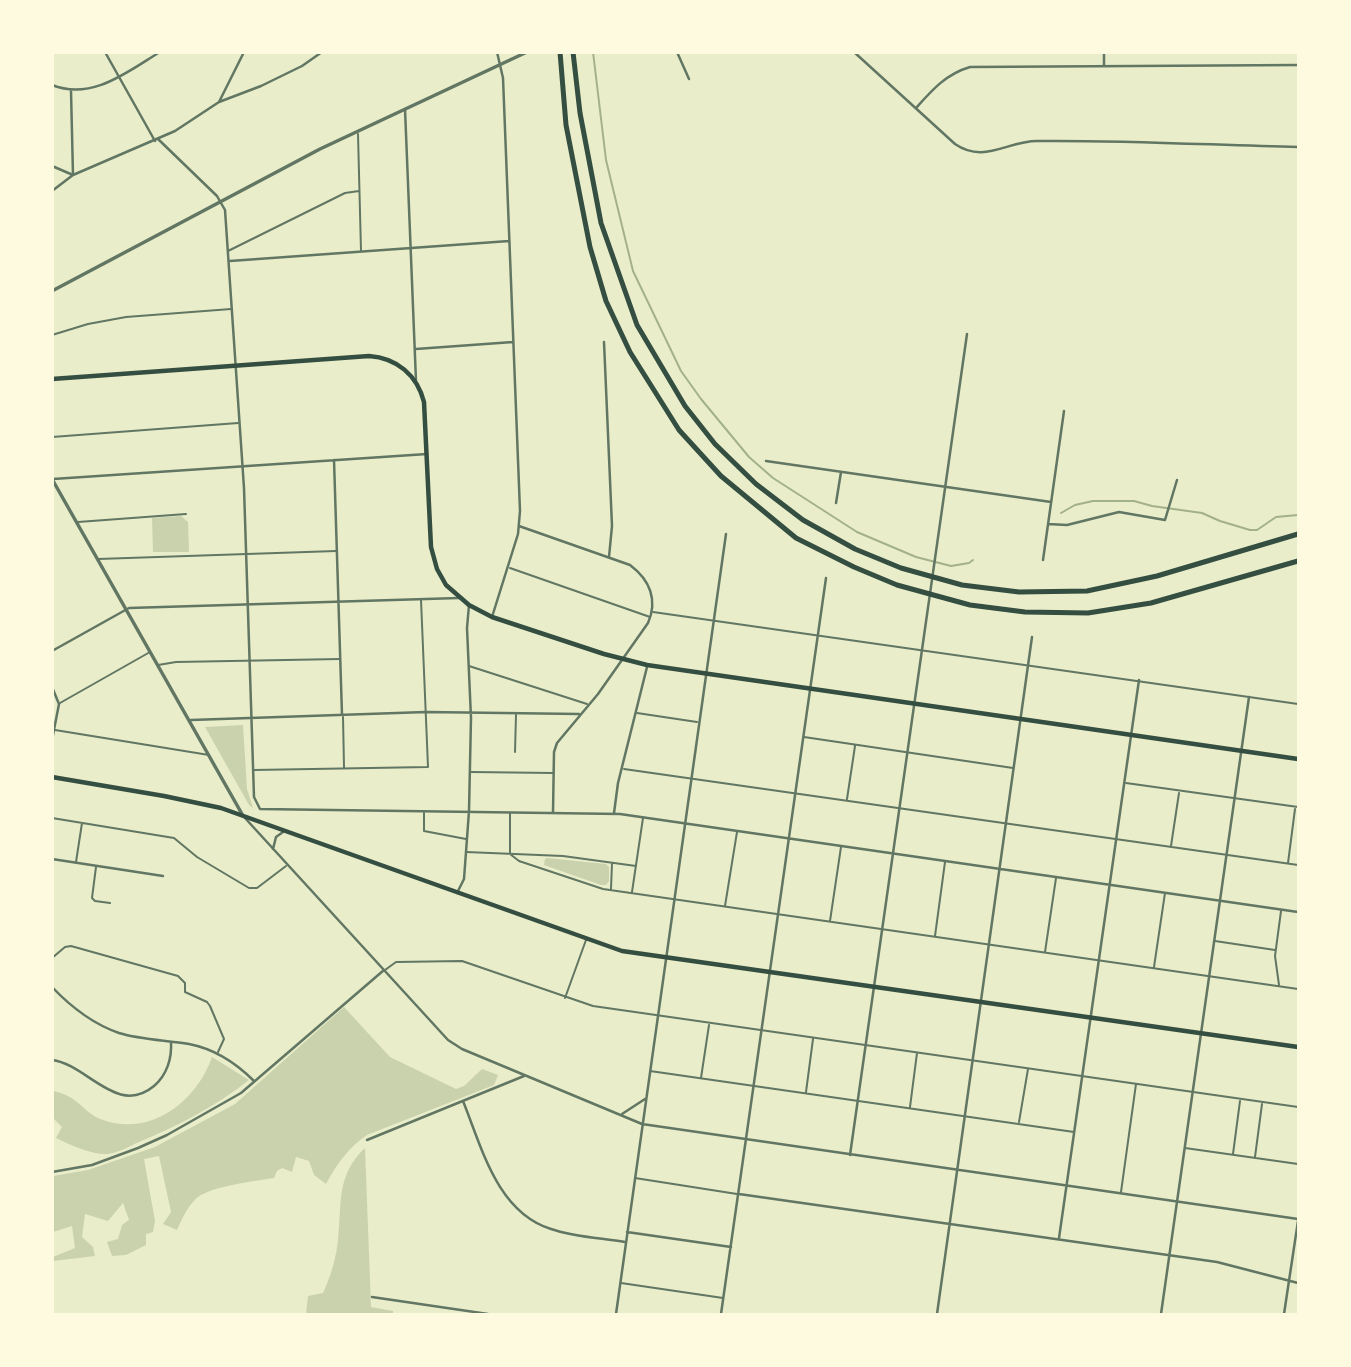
<!DOCTYPE html>
<html>
<head>
<meta charset="utf-8">
<style>
  body { margin:0 }
  #map { position:relative; width:1351px; height:1367px; overflow:hidden; background:#e9edc9; font-family:Jost,sans-serif }
  canvas { display:block }
  .frame { position:absolute; inset:0; border:54px solid #fefae0; pointer-events:none }
</style>
</head>
<body>
<div id="map">
<canvas width="1351" height="1367"></canvas>
<div class="frame"></div>
</div>
<script>
const ctx = document.querySelector('canvas').getContext('2d');
ctx.lineJoin = 'round';
function fillPath(path, color) { ctx.fillStyle = color; ctx.fill(path, 'evenodd'); }
function stroke(path, color, width, dash) { ctx.strokeStyle = color; ctx.lineWidth = width; ctx.lineCap = dash ? 'butt' : 'round'; ctx.setLineDash(dash || []); ctx.stroke(path); }
fillPath(new Path2D(`
  M 181,516 L 188,522 L 189,552 L 153,552 L 152,518 Z
  M 243,725 L 247,789 L 253,808 L 249,805 L 205,727 Z
  M 547,858 L 606,864 L 609,867 L 609,881 L 606,885 L 601,885 L 544,865 L 545,859 Z
  M 344,1007 L 390,1057 L 456,1089 L 464,1086 L 482,1069 L 498,1075 L 494,1085 L 367,1135 C 349,1147 336,1165 326,1184 L 314,1175 L 309,1161 L 296,1157 L 292,1172 L 282,1168 L 277,1171 L 274,1178 C 255,1181 213,1186 198,1197 C 188,1205 182,1219 177,1230 L 163,1224 L 171,1212 L 159,1156 L 144,1159 L 155,1221 L 153,1232 L 146,1234 L 146,1245 L 126,1255 L 112,1256 L 107,1242 L 118,1239 L 122,1225 L 129,1220 L 123,1203 L 108,1221 L 85,1214 L 82,1237 L 93,1247 L 95,1256 L 53,1261 L 53,1257 L 75,1248 L 72,1226 L 53,1232 L 53,1176 L 88,1170 L 155,1147 L 235,1104 Z
  M 212,1057 L 249,1080 C 216,1106 178,1126 139,1142 C 130,1146 118,1153 108,1154 C 92,1155 70,1145 56,1138 L 62,1127 L 53,1118 L 53,1091 C 78,1095 84,1114 103,1120 C 151,1137 197,1101 212,1057 Z
  M 365,1148 L 371,1307 L 393,1311 L 393,1314 L 306,1314 L 308,1296 L 323,1293 C 331,1275 336,1259 338,1240 C 342,1204 336,1175 365,1148 Z`), '#cad2ad');
stroke(new Path2D(`
  M 593,52 L 606,160 L 633,271 L 681,371 L 701,399 L 749,457 L 773,478 L 857,532 L 916,557 L 951,566 L 969,563 L 973,560
  M 1061,513 L 1075,505 L 1093,501 L 1134,501 L 1152,506 L 1202,513 L 1220,521 L 1250,530 L 1257,530 L 1276,517 L 1298,515`), '#a3b18a', 2);
stroke(new Path2D(`
  M 358,134 L 361,251
  M 228,251 L 345,193 L 359,191
  M 52,335 L 88,324 L 126,317 L 231,309
  M 52,437 L 238,423
  M 78,522 L 186,514
  M 98,559 L 336,551
  M 510,568 L 650,617
  M 653,612 L 1298,704
  M 158,665 L 176,662 L 340,659
  M 469,666 L 587,704
  M 60,703 L 150,652
  M 637,713 L 697,722
  M 343,717 L 344,767
  M 55,730 L 209,755
  M 804,737 L 1013,768
  M 515,752 L 516,715
  M 624,769 L 1298,865
  M 254,770 L 428,767 L 421,600
  M 471,772 L 553,773
  M 1126,783 L 1298,807
  M 847,799 L 855,746
  M 424,813 L 424,831 L 466,839
  M 52,818 L 174,838 L 197,857 L 249,888 L 257,888 L 286,866
  M 1171,846 L 1179,793
  M 466,852 L 563,856 L 636,866
  M 510,853 L 510,813
  M 510,854 L 519,861 L 603,889 L 1298,989
  M 76,862 L 82,823
  M 1288,863 L 1295,809
  M 96,867 L 92,898 L 95,901 L 110,903
  M 611,889 L 612,863
  M 632,892 L 643,818
  M 725,906 L 737,832
  M 830,921 L 841,847
  M 935,936 L 945,862
  M 1215,941 L 1275,950
  M 1045,952 L 1056,878
  M 52,958 L 65,947 L 71,946 L 178,976 L 185,983 L 185,992 L 207,1002 L 210,1006 L 224,1039 L 218,1052
  M 1154,967 L 1165,893
  M 385,970 L 396,962 L 462,961 L 593,1006 L 1298,1107
  M 1279,985 L 1275,956 L 1281,911
  M 565,998 L 586,940
  M 650,1071 L 1074,1132
  M 701,1078 L 709,1025
  M 806,1092 L 813,1039
  M 910,1107 L 917,1053
  M 1019,1122 L 1028,1069
  M 1185,1148 L 1298,1164
  M 1233,1154 L 1240,1101
  M 1255,1157 L 1262,1104
  M 635,1178 L 737,1194
  M 1121,1192 L 1136,1084
  M 621,1283 L 723,1298`), '#617663', 2);
stroke(new Path2D(`
  M 105,52 L 155,141
  M 677,52 L 689,79
  M 854,52 L 955,144 C 984,164 1007,141 1037,141 C 1124,140 1211,145 1298,147
  M 1104,66 L 1104,52
  M 52,85 C 92,101 127,72 160,52
  M 219,102 L 244,52
  M 916,108 C 932,90 946,74 970,67 L 1298,65
  M 405,109 L 416,381
  M 158,139 L 217,196 L 225,210 L 244,488 L 254,797 L 260,809 L 620,814 L 1298,912
  M 52,166 L 73,175 L 71,91
  M 52,191 L 73,175 L 175,131 L 219,102 L 261,86 L 302,66 L 322,52
  M 230,261 L 509,241
  M 604,342 L 612,526 L 609,557
  M 416,349 L 513,342
  M 334,460 L 342,715
  M 766,461 L 1051,502
  M 53,479 L 427,454
  M 836,503 L 841,472
  M 1048,524 L 1067,525 L 1119,512 L 1165,520 L 1177,480
  M 519,526 L 630,565 C 650,580 658,600 648,623 L 598,694 L 557,743 L 554,752 L 553,812
  M 1043,560 L 1064,411
  M 492,617 L 518,534 L 520,511 L 503,78 L 497,52
  M 52,651 L 129,608 L 459,598
  M 52,687 L 59,704 L 52,740
  M 191,720 L 426,712 L 579,714
  M 614,813 L 618,783 L 647,667
  M 245,818 L 448,1040 L 462,1049 L 642,1124 L 1298,1219
  M 273,849 L 276,837 L 283,832
  M 52,859 L 163,876
  M 457,893 L 464,879 L 469,811 L 471,718 L 467,628 L 469,605
  M 52,987 C 71,1007 93,1024 119,1033 C 142,1040 166,1040 189,1044 C 215,1049 236,1063 254,1081
  M 52,1060 C 87,1064 117,1117 154,1086 C 167,1075 172,1058 171,1042
  M 463,1101 C 482,1148 497,1212 551,1229 C 574,1237 601,1238 625,1242
  M 622,1114 L 645,1099
  M 367,1140 L 524,1076
  M 850,1155 L 967,334
  M 52,1172 L 92,1165 L 138,1148 L 167,1135 L 241,1093 L 384,970
  M 739,1194 L 1217,1262 L 1298,1283
  M 627,1232 L 731,1247
  M 1059,1238 L 1139,680
  M 372,1297 L 488,1314
  M 616,1314 L 726,534
  M 721,1314 L 826,578
  M 937,1314 L 1032,637
  M 1161,1314 L 1249,697
  M 1284,1314 L 1298,1221`), '#617663', 2.5);
stroke(new Path2D(`
  M 52,291 L 320,149 L 527,52
  M 52,479 L 242,814`), '#617663', 3.5);
stroke(new Path2D(`
  M 52,379 L 369,356 C 397,358 417,375 424,402 L 431,547 L 437,569 L 446,585 L 469,605 L 492,617 L 604,654 L 647,665 L 1298,759
  M 52,777 L 164,796 L 221,808 L 622,951 L 1298,1047`), '#344e41', 4.5);
stroke(new Path2D(`
  M 560,52 L 566,125 L 590,247 L 606,301 L 630,352 L 679,430 L 721,476 L 796,538 L 854,567 L 897,585 L 970,605 L 1025,612 L 1088,613 L 1151,603 L 1298,561
  M 573,52 L 580,113 L 601,223 L 637,325 L 685,406 L 715,444 L 756,484 L 803,520 L 855,549 L 901,568 L 962,585 L 1019,592 L 1087,591 L 1157,576 L 1298,534`), '#344e41', 5);
</script>
</body>
</html>
